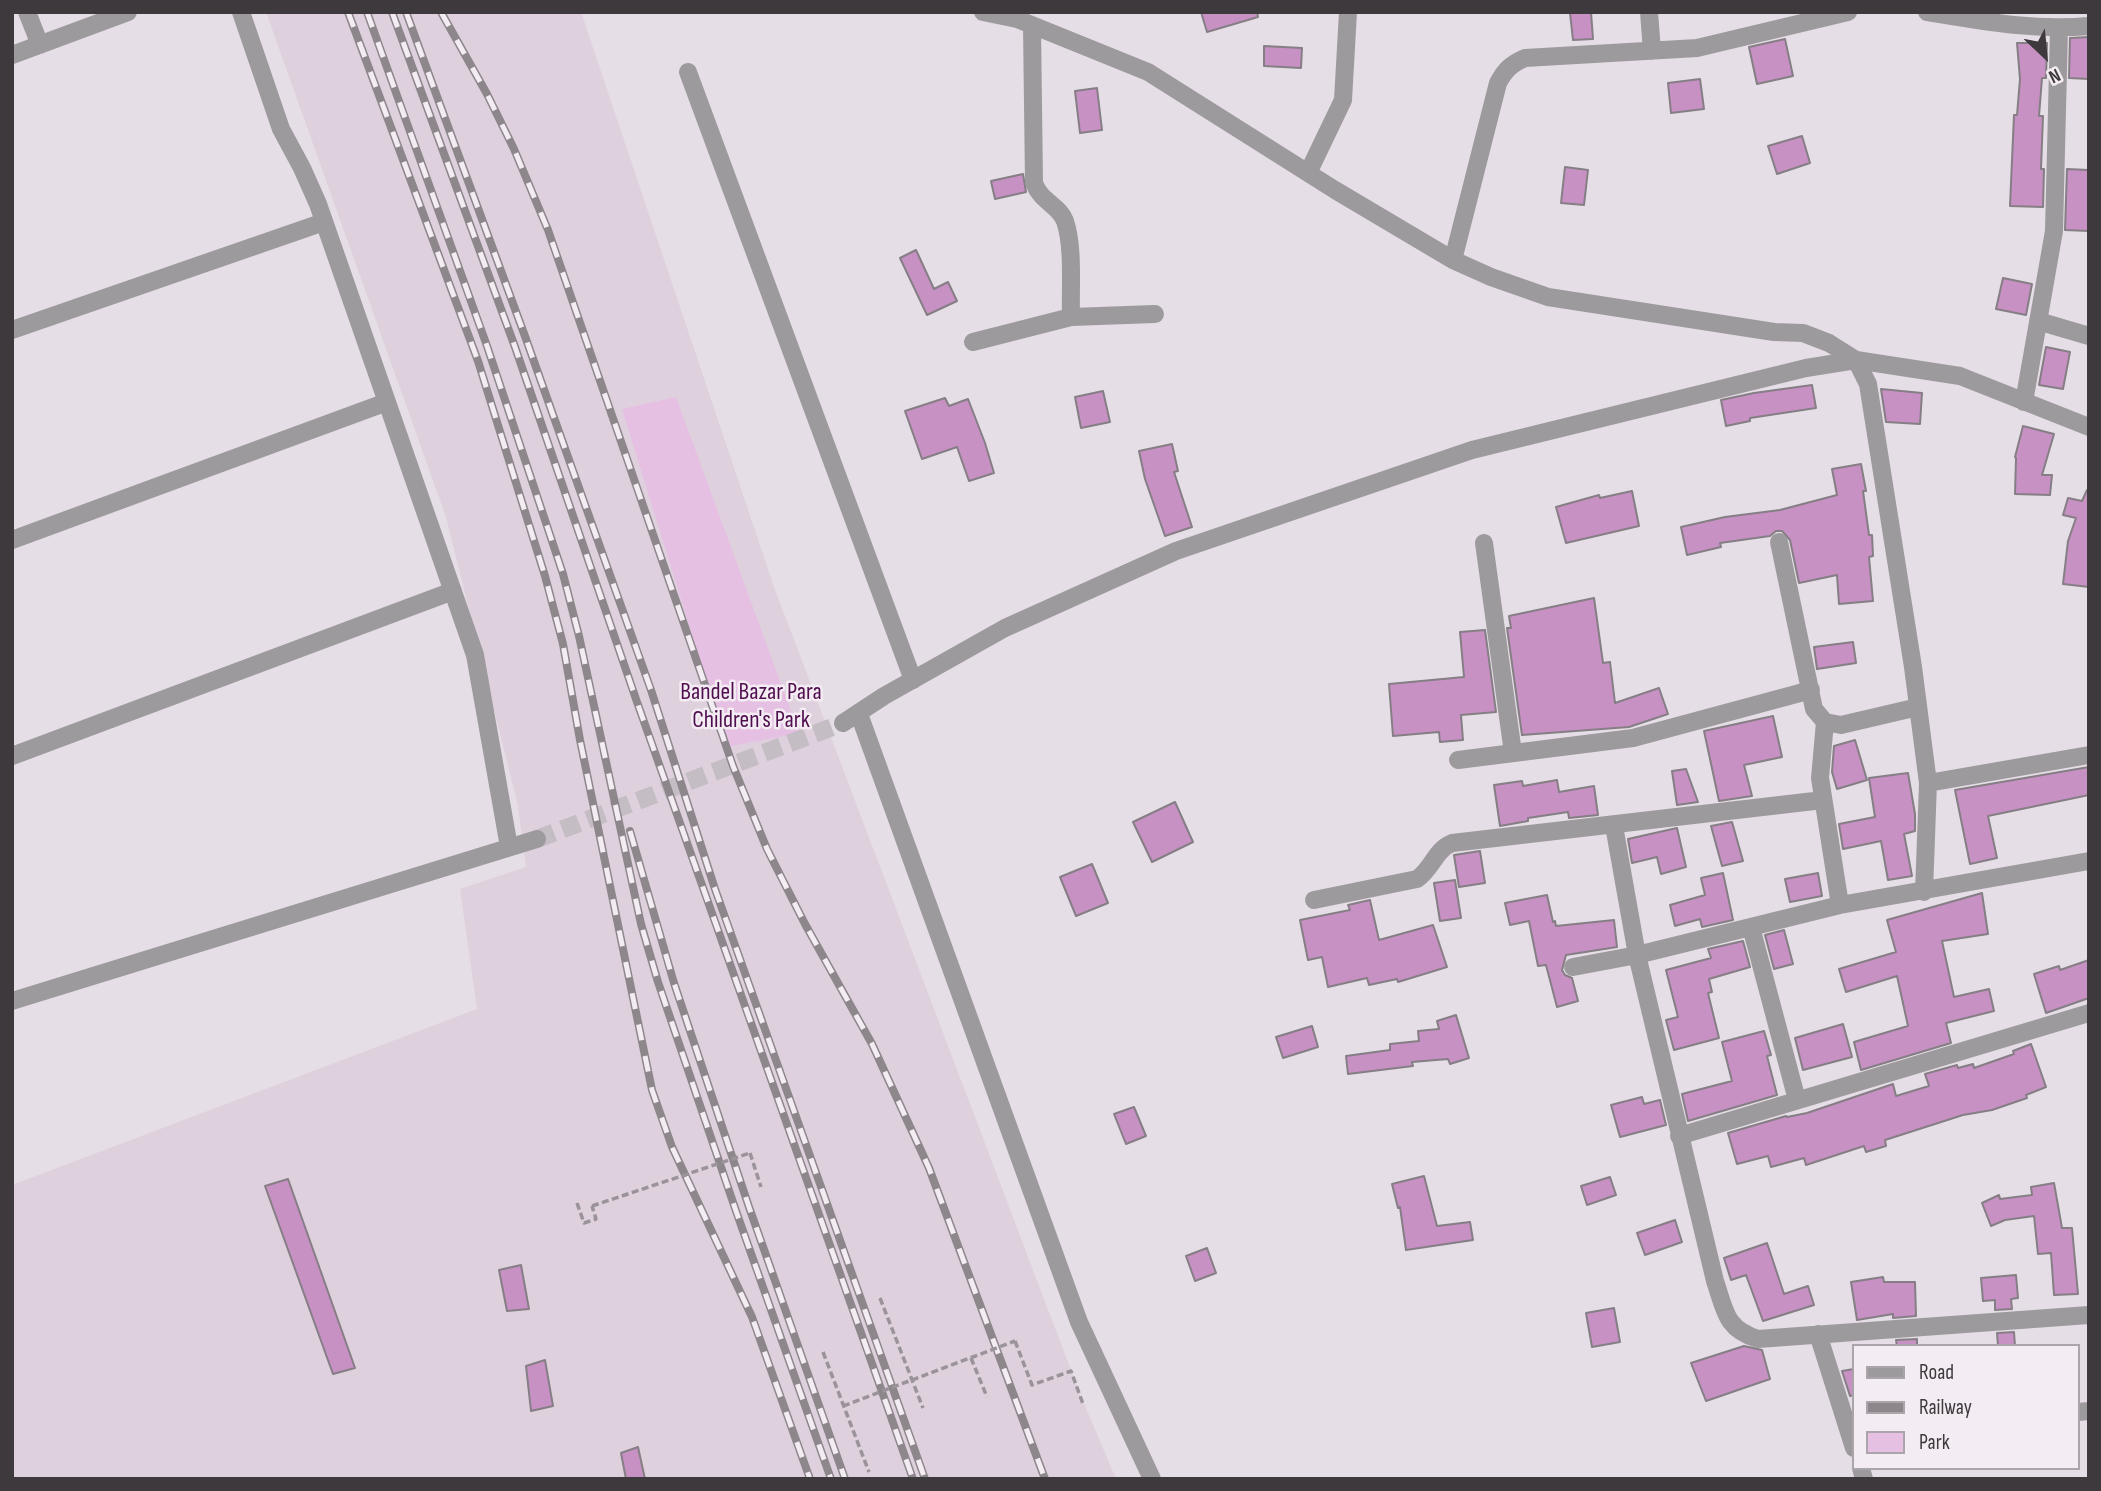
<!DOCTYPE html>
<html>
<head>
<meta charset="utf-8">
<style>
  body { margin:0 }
  #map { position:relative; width:2101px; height:1491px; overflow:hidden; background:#e6dee6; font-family:"Sofia Sans Condensed",sans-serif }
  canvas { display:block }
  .frame { position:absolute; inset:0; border:14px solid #3d393c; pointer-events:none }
  .legend { position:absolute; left:1852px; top:1344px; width:228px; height:126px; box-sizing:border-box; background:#f4ecf3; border:2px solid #aba4aa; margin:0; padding:9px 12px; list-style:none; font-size:21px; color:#3d393c }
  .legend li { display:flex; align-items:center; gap:14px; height:35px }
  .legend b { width:35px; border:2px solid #aba4aa }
  .north { position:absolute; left:2010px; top:21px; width:70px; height:70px; -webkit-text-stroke:5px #f4ecf3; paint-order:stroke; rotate:154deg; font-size:19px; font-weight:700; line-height:28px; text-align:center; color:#3d393c }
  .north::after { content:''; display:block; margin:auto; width:24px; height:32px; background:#3d393c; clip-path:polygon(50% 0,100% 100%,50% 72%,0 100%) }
</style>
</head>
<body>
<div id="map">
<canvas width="2101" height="1491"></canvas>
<div class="frame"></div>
<ul class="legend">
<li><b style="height:9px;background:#9d9a9d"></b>Road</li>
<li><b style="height:9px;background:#8d878c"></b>Railway</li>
<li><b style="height:19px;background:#e6c0e3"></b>Park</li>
</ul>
<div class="north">N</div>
</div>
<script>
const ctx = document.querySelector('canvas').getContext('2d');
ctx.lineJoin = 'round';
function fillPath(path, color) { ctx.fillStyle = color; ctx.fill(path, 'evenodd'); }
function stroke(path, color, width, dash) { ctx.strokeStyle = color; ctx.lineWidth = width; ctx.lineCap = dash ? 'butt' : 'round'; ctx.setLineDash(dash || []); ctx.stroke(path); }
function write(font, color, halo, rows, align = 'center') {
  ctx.font = font + ' "Sofia Sans Condensed",sans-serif'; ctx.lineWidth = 5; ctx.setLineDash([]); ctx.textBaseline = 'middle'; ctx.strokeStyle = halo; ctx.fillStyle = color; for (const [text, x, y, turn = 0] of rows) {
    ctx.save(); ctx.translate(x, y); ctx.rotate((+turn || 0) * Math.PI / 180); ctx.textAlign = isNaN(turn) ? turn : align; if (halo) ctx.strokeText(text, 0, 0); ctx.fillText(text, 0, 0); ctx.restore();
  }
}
fillPath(new Path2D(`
  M 266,12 L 581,12 L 774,587 L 1080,1394 L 1116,1479 L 12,1479 L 12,1185 L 477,1009 L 460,889 L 526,867 L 518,806 L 446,517 Z`), '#ded0dd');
fillPath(new Path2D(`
  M 676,397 L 799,733 L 727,747 L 622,409 Z`), '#e6c0e3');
const building = new Path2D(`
  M 1201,12 L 1257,12 L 1258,17 L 1207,32 Z
  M 1591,12 L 1593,39 L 1573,40 L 1570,13 Z
  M 2089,37 L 2089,79 L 2069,78 L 2070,38 Z
  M 1785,39 L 1793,76 L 1757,84 L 1749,47 Z
  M 2017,43 L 2047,43 L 2046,78 L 2042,78 L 2039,116 L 2043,116 L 2041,169 L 2044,169 L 2043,207 L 2010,206 L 2014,115 L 2017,115 L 2020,79 Z
  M 1264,46 L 1302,48 L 1301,68 L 1264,66 Z
  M 1700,79 L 1704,109 L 1671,113 L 1668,83 Z
  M 1097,88 L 1102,130 L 1080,133 L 1075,91 Z
  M 1802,136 L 1810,163 L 1777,174 L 1768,146 Z
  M 1565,167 L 1588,170 L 1584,205 L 1561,203 Z
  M 2067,169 L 2088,170 L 2089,231 L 2065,230 Z
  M 1023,174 L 1026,192 L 995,199 L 991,181 Z
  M 916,250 L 934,289 L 948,282 L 957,301 L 927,315 L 900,258 Z
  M 2003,278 L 2032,284 L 2026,315 L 1996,309 Z
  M 2046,347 L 2070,352 L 2063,389 L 2039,385 Z
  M 1812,385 L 1816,408 L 1750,418 L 1750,421 L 1726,426 L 1721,400 L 1754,393 Z
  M 1881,389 L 1922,393 L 1920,424 L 1886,422 Z
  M 1103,391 L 1110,422 L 1081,428 L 1075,397 Z
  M 945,398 L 949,406 L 968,399 L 985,443 L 994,473 L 969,481 L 957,447 L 922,459 L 905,411 Z
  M 2023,426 L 2054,434 L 2042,475 L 2052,475 L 2050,495 L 2015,494 L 2016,458 L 2015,457 Z
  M 1172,444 L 1178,471 L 1174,472 L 1192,527 L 1165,536 L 1145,479 L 1139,451 Z
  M 1861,464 L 1866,491 L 1863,491 L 1869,535 L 1872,535 L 1873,556 L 1869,557 L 1873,601 L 1839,604 L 1837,575 L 1799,583 L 1790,540 L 1782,531 L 1776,531 L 1770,536 L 1720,543 L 1721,547 L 1687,555 L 1681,527 L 1725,517 L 1780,510 L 1837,495 L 1832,469 Z
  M 2087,490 L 2089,490 L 2089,587 L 2063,584 L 2068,541 L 2076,518 L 2063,515 L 2068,498 L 2082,501 Z
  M 1632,491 L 1639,526 L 1566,543 L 1556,507 L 1599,495 L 1600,498 Z
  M 1594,598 L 1603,663 L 1610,662 L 1615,703 L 1659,688 L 1668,714 L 1629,727 L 1522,735 L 1507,628 L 1511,628 L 1509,616 Z
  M 1485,630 L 1496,712 L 1461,715 L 1463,740 L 1440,742 L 1439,732 L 1393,736 L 1389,684 L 1464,677 L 1460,632 Z
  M 1853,642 L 1856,663 L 1817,669 L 1814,647 Z
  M 1773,716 L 1782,757 L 1744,765 L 1752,796 L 1719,801 L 1704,731 Z
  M 1855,740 L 1867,780 L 1837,789 L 1832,772 L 1834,746 Z
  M 2089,767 L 2089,795 L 1988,816 L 1997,858 L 1970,864 L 1955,790 Z
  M 1686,769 L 1698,802 L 1677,805 L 1672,771 Z
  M 1908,773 L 1915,814 L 1915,831 L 1904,834 L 1912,876 L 1888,880 L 1881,841 L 1843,849 L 1839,824 L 1875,817 L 1869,778 Z
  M 1557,780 L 1559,792 L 1594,786 L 1598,815 L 1569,818 L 1568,812 L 1528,818 L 1528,821 L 1500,826 L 1494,785 L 1522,781 L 1523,786 Z
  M 1175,802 L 1193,842 L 1152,862 L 1133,822 Z
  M 1732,822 L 1743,861 L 1722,866 L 1711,826 Z
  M 1677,828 L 1686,867 L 1661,874 L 1657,857 L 1632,863 L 1628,839 Z
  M 1480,851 L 1485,883 L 1459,887 L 1454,855 Z
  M 1092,864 L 1108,903 L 1076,916 L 1060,877 Z
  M 1723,873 L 1733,920 L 1702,927 L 1700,919 L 1675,926 L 1670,905 L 1705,895 L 1701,878 Z
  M 1818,873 L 1822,896 L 1790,902 L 1785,879 Z
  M 1455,880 L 1461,918 L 1440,921 L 1434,883 Z
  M 1982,893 L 1988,934 L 1942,941 L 1954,997 L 1989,989 L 1994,1011 L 1946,1023 L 1951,1043 L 1861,1070 L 1854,1042 L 1908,1026 L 1897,976 L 1846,992 L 1839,969 L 1896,952 L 1887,920 Z
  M 1547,895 L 1553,922 L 1555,921 L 1556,926 L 1614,920 L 1617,947 L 1566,955 L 1562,970 L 1565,975 L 1572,978 L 1578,1001 L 1557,1007 L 1546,965 L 1538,966 L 1529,921 L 1510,925 L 1505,903 Z
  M 1370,900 L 1379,940 L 1433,925 L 1447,967 L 1398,982 L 1397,979 L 1369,985 L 1367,978 L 1328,987 L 1322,957 L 1308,960 L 1300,920 L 1350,910 L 1348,905 Z
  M 1784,930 L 1793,964 L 1774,969 L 1765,935 Z
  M 1743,941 L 1750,967 L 1709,979 L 1712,992 L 1708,993 L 1719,1038 L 1674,1050 L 1666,1020 L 1678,1017 L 1666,970 L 1711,958 L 1708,949 Z
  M 2089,960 L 2089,998 L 2046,1013 L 2034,974 L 2059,966 L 2060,970 Z
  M 1456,1015 L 1469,1058 L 1450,1064 L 1448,1059 L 1412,1062 L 1413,1066 L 1348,1074 L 1346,1056 L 1390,1050 L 1390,1044 L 1419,1041 L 1418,1031 L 1439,1029 L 1437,1021 Z
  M 1843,1024 L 1852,1057 L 1803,1070 L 1795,1038 Z
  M 1312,1026 L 1318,1047 L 1283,1058 L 1276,1037 Z
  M 1764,1031 L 1771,1055 L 1767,1056 L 1777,1095 L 1688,1121 L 1682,1094 L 1732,1081 L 1722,1042 Z
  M 2031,1044 L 2046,1087 L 2026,1095 L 2027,1098 L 1992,1110 L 1963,1115 L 1885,1140 L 1886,1146 L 1866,1152 L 1864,1146 L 1806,1165 L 1804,1158 L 1771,1167 L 1768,1156 L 1737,1164 L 1728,1133 L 1786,1116 L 1787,1117 L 1807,1113 L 1893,1084 L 1896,1096 L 1929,1086 L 1925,1074 L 1957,1065 L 1958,1068 L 1973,1064 L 1974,1068 L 2014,1054 L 2013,1051 Z
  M 1642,1097 L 1644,1104 L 1660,1100 L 1666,1125 L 1620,1137 L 1611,1105 Z
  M 1134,1107 L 1146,1136 L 1126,1144 L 1114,1114 Z
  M 1424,1176 L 1437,1226 L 1470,1222 L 1473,1240 L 1406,1250 L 1400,1207 L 1398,1208 L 1392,1184 Z
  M 1610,1177 L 1616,1195 L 1587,1205 L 1581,1186 Z
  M 288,1179 L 355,1368 L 333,1374 L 265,1186 Z
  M 2054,1183 L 2062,1228 L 2072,1228 L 2078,1294 L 2054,1295 L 2051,1253 L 2038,1254 L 2034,1216 L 2005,1220 L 1991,1226 L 1982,1203 L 1999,1195 L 2000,1199 L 2032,1195 L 2031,1187 Z
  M 1675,1220 L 1682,1242 L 1645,1255 L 1637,1233 Z
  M 1767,1243 L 1784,1294 L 1808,1286 L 1814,1305 L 1763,1321 L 1746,1275 L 1731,1280 L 1724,1258 Z
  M 1207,1248 L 1216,1273 L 1195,1281 L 1186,1256 Z
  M 521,1265 L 529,1309 L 507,1311 L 499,1270 Z
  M 2016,1275 L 2018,1298 L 2011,1299 L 2012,1309 L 1995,1310 L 1995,1300 L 1983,1301 L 1981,1278 Z
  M 1883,1277 L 1884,1282 L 1915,1282 L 1916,1316 L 1893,1318 L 1893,1314 L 1857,1320 L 1851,1282 Z
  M 1614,1308 L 1620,1342 L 1592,1347 L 1586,1313 Z
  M 2014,1332 L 2015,1346 L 1998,1346 L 1997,1333 Z
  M 1917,1339 L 1917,1346 L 1897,1346 L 1896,1340 Z
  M 1744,1346 L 1762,1350 L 1770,1379 L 1706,1401 L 1691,1363 Z
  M 545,1360 L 553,1406 L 531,1411 L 526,1366 Z
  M 1854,1369 L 1854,1395 L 1850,1396 L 1842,1371 Z
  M 638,1447 L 645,1479 L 626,1479 L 621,1453 Z`);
fillPath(building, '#c791c4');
stroke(building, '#867e85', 2);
stroke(new Path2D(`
  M 537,839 L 843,723`), '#c4bdc4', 18, [18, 9]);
stroke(new Path2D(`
  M 750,1153 L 761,1187
  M 577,1203 L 584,1223 L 596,1219 L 592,1206
  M 880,1298 L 923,1408
  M 1015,1341 L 1032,1385 L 1071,1371 L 1083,1404
  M 823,1352 L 869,1472
  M 971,1358 L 987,1397`), '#9a949a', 3.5, [7, 3.5]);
stroke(new Path2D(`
  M 27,12 L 40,45
  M 241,12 L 281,129 L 302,168 L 318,204 L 475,655 L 509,847
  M 983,12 L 1017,19 L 1148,72 L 1335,190 L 1453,260 L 1491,277 L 1548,297 L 1774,332 L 1803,333 L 1829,343 L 1856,360 L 1868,384 L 1913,667 L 1928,783 L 1924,892
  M 1649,12 L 1652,51
  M 1927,12 C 1981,21 2034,31 2089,26
  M 1032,26 L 1034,183 C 1041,202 1059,205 1065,221 C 1074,248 1070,289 1071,317
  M 12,55 L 128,12
  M 688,72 L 913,680
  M 1308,173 L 1343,100 L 1348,12
  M 1453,260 L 1498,83 C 1505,70 1511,64 1525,58 L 1697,48 L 1848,12
  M 2038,321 L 2089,336
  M 12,330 L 324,222
  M 973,342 L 1071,317 L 1155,314
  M 2024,402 L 2054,231 L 2059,29
  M 12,540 L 387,402
  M 1779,542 L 1814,709 L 1825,722 L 1841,725 L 1918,707
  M 1484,543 L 1513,753
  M 859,714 L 1079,1322 L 1152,1479
  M 1825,722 L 1820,778 L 1840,905
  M 843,723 L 884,696 L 1005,628 L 1176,551 L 1472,450 L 1806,368 L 1856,360 L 1960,376 L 2089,427
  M 12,756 L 453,591
  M 1458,760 L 1633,738 L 1811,690
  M 1928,783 L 2089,755
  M 1614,826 L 1637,955 L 1715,1281 C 1725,1310 1725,1329 1758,1339 L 2089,1315
  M 1314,900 L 1417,879 C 1432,869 1435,850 1452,843 L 1823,800
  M 1751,927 L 1797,1100
  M 1573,967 L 1637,955 L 1840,905 L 2089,861
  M 12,1001 L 537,839
  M 1679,1136 L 2089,1013
  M 1818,1334 L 1854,1448
  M 2078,1412 L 2089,1411
  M 1861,1468 L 1864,1479`), '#9d9a9d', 18);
const rail = new Path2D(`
  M 348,12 L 478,361 L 545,576 L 563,644 L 580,740 L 652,1090 L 672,1147 L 752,1317 L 810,1479
  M 367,12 L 487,346 L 563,574 L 579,636 L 641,924 L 658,982 L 736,1211 L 831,1479
  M 392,12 L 515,347 L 637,702 L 913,1479
  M 406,12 L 526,339 L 651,690 L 715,889 L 925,1479
  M 441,12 L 487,94 L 514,149 L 548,230 L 733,766 L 767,849 L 805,924 L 872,1044 L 929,1168 L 1045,1479
  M 630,831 L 674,983 L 749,1207 L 845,1479`);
stroke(rail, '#8d878c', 8);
stroke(rail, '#f4ecf3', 5, [16]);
stroke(new Path2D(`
  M 592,1206 L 750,1153
  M 843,1406 L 1015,1341`), '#9a949a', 3.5, [7, 3.5]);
write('24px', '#4f0f4f', '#f4ecf3', [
  ["Bandel Bazar Para",751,693],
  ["Children's Park",751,721]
]);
</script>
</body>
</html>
